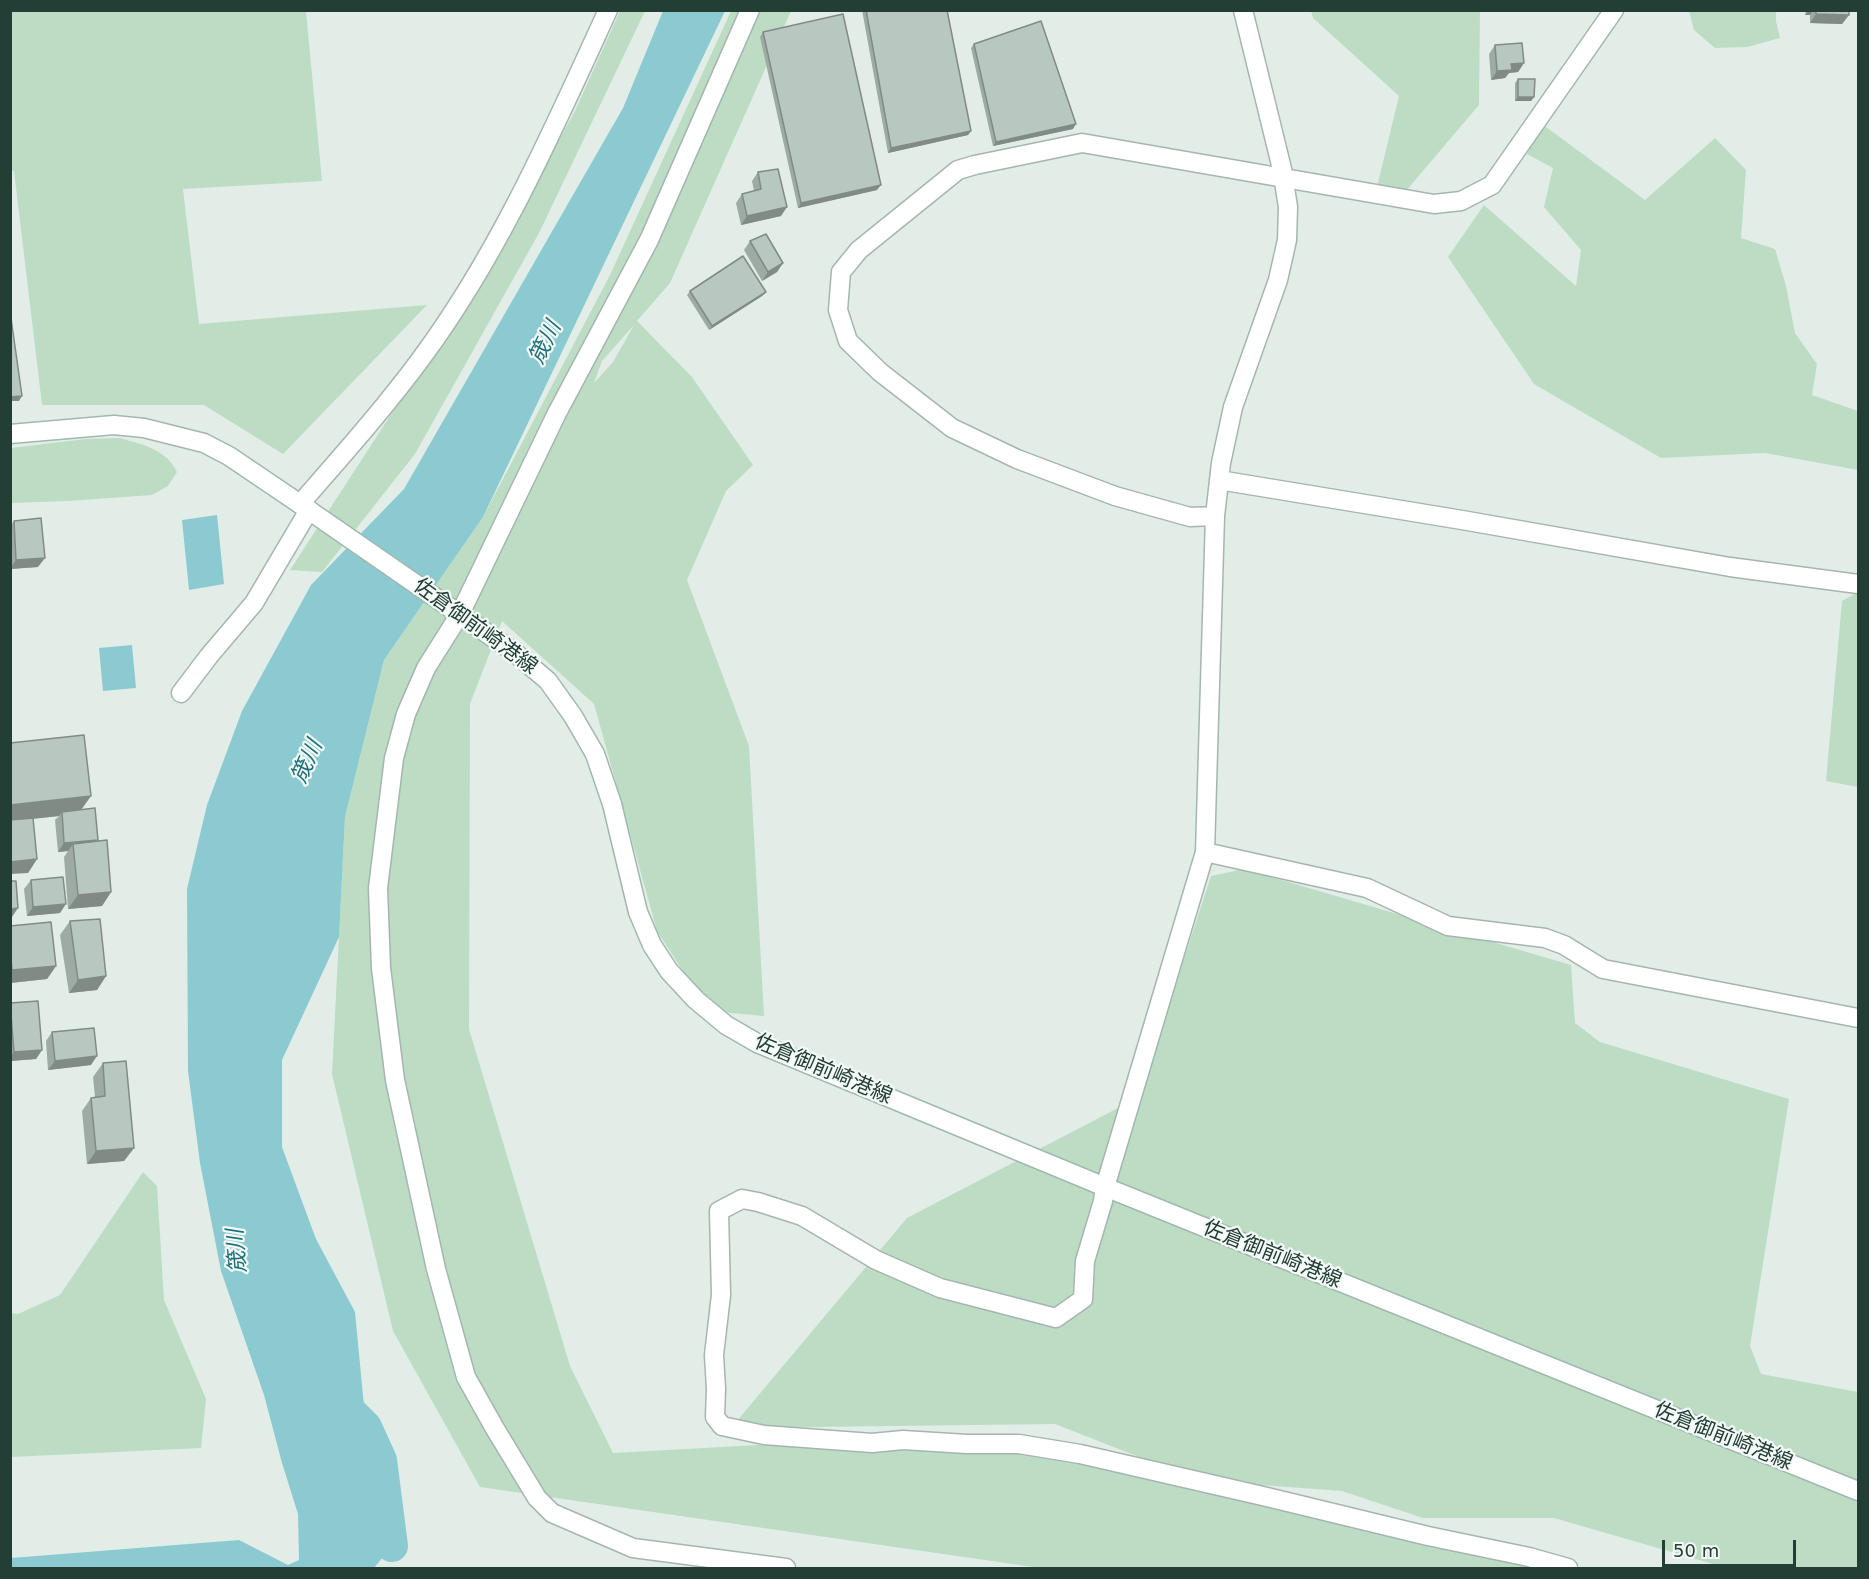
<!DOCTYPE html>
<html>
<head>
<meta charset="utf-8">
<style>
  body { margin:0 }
  #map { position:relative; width:1869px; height:1579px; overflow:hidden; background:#e3ede8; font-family:"DejaVu Sans",sans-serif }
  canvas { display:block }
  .frame { position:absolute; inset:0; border:12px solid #233e35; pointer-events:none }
  .scale { position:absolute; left:1662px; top:1540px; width:134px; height:27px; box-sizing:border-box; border:3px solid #233e35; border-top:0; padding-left:8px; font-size:18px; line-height:21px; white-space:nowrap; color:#233e35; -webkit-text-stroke:4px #f3f9f6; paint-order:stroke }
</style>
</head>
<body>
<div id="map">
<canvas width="1869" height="1579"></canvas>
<div class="frame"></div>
<div class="scale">50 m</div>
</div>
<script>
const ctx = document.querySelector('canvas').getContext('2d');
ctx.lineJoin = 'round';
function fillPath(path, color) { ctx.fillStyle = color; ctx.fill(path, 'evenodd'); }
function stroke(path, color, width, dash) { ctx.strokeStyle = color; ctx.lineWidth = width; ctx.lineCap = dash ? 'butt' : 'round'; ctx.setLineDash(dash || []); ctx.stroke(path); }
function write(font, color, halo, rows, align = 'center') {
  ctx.font = font + ' "DejaVu Sans","Noto Sans JP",sans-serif'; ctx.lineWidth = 4.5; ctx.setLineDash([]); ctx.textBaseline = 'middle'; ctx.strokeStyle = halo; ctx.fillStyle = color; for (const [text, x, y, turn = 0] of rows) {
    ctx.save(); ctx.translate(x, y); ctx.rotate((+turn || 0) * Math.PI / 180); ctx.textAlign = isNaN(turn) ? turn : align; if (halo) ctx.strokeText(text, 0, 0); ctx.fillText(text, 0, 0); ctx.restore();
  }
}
fillPath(new Path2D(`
  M 11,10 L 306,11 L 322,181 L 183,189 L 199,324 L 427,305 L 283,454 L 204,405 L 42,405 L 14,171 L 11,171 Z
  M 620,11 L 645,11 L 539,233 L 415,454 L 322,572 L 290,570 L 390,416 L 470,303 L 575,111 Z
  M 731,11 L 791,11 L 670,283 L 637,321 L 692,377 L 753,465 L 726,491 L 687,580 L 749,746 L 764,1016 L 709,1011 L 657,931 L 594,704 L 502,621 L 470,704 L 469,1029 L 570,1366 L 613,1453 L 794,1443 L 1034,1444 L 1195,1479 L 1055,1424 L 731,1428 L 907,1218 L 1139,1097 L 1211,876 L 1244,869 L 1571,965 L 1575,1023 L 1600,1042 L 1789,1099 L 1750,1346 L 1761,1374 L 1858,1392 L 1858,1568 L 1727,1568 L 1554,1518 L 1423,1518 L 1342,1491 L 1206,1481 L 1358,1518 L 1580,1568 L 1040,1568 L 480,1487 L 393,1331 L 332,1074 L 345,817 L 384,660 L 483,517 L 610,275 ZM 634,325 L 613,362 L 594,383 L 602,361 Z
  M 1311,11 L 1480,11 L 1479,105 L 1405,192 L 1377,187 L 1399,96 L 1313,18 Z
  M 1689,11 L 1776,11 L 1776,21 L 1780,38 L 1747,47 L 1715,48 L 1694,30 Z
  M 1542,124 L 1645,200 L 1715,138 L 1746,170 L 1741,238 L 1775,249 L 1786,286 L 1795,333 L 1817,364 L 1812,395 L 1858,411 L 1858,470 L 1765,453 L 1661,458 L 1534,384 L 1448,257 L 1484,205 L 1576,286 L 1581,250 L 1544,207 L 1553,168 L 1527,154 Z
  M 119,438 C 142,444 166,449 177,472 L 168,486 L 152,495 L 68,501 L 11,503 L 11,448 L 85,439 Z
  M 1858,592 L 1858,787 L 1826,781 L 1842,601 Z
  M 143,1172 L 157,1186 L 164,1300 L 206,1399 L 201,1448 L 11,1457 L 11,1313 L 18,1314 L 60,1295 Z`), '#bcddc3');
fillPath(new Path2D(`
  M 663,11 L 725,11 L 483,517 L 384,660 L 345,817 L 339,937 L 282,1060 L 282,1147 L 316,1239 L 355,1312 L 366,1427 L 381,1460 L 392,1546 L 374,1568 L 11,1568 L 11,1558 L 239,1540 L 288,1565 L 299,1560 L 298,1514 L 282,1463 L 264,1395 L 221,1271 L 200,1163 L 188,1071 L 187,889 L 207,805 L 242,711 L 311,585 L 404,489 L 623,108 Z
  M 217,515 L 224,584 L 189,590 L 182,520 Z
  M 132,645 L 136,688 L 103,691 L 99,648 Z`), '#8ccad1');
stroke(new Path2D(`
  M 335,1396 L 366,1427 L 381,1460 L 392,1546`), '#8ccad1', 32);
const minor = new Path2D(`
  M 750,10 L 649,240 L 557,413 L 460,614 L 426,668 L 406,714 L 394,758 L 378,888 L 381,968 L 395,1080 L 436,1269 L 466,1377 L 494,1427 L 537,1498 L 552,1513 L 633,1548 L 786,1568
  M 1243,10 L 1282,169 L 1288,207 L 1287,240 L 1278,280 L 1233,407 L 1221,463 L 1215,516 L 1205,852 L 1105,1187 L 1103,1201 L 1085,1261 L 1083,1299 L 1056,1318 L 940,1288 L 876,1260 L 802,1216 L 758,1202 L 742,1199 L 719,1211 L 721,1295 L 714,1355 L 716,1389 L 715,1417 L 722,1426 L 764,1435 L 872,1443 L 903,1440 L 967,1444 L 1019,1444 L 1080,1454 L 1267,1497 L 1428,1536 L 1529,1557 L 1568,1568
  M 1219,480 L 1462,520 L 1730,567 L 1858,584
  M 1215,516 L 1190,517 L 1115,496 L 1017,459 L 952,428 L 880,372 L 848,341 L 838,310 L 841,272 L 859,250 L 958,170 L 975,165 L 1082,143 L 1434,204 L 1461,201 L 1492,185 L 1614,10
  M 181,693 L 209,656 L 254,603 L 309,510
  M 1205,852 L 1367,888 L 1448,926 L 1545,938 L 1564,945 L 1603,969 L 1858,1018`);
const tertiary = new Path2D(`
  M 300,504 C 341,457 383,410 420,360 C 499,254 553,130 608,10`);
const secondary = new Path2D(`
  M 10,434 L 114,425 L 144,428 L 204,443 L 229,456 L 300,504 L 514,652 L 548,681 L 573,716 L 595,754 L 612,804 L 638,912 L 652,945 L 669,971 L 696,1000 L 726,1025 L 757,1043 L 1105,1187 L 1858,1491`);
stroke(minor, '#a6b5af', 21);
stroke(tertiary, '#a6b5af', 21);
stroke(secondary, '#a1b8af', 21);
stroke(minor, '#fff', 18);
stroke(tertiary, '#fff', 18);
stroke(secondary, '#fff', 18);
fillPath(new Path2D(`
  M 862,10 L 947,10 L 971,131 L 968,135 L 888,153 Z
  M 1806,10 L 1849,10 L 1849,15 L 1842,24 L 1810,23 L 1810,15 L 1805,15 Z
  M 763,32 L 877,190 L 798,208 L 760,37 Z
  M 974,44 L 1073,129 L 993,146 L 971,48 Z
  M 1495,45 L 1524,63 L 1518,72 L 1509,73 L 1505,78 L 1491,80 L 1489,54 Z
  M 1518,79 L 1534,97 L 1531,101 L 1515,101 L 1515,83 Z
  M 758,172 L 781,216 L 741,225 L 736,203 L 742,194 L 754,191 L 752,181 Z
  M 750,241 L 783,263 L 777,272 L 762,281 L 744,250 Z
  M 690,291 L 766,292 L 762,296 L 709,330 L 687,295 Z
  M 14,521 L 38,567 L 10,569 L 10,526 Z
  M 10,743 L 81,810 L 97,841 L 111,892 L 102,906 L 68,909 L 64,857 L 68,851 L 58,852 L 55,820 L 59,816 L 33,819 L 37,859 L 28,873 Z
  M 31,880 L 60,913 L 27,916 L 24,889 Z
  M 70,921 L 106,976 L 97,990 L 69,993 L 60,935 Z
  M 10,926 L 56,966 L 47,979 L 10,983 Z
  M 10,1003 L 42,1050 L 36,1059 L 10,1061 Z
  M 52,1032 L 91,1065 L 48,1070 L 46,1041 Z
  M 103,1063 L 134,1148 L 124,1161 L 87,1164 L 82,1111 L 91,1098 L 95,1097 L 93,1077 Z`), '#9eaba5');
fillPath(new Path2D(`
  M 1809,10 L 1813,10 L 1810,15 L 1805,15 Z
  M 1816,14 L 1849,15 L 1842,24 L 1810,23 Z
  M 1524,63 L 1518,72 L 1509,73 L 1505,78 L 1491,80 L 1497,71 L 1511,64 Z
  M 1518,97 L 1534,97 L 1531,101 L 1515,101 Z
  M 1076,124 L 1073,129 L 993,146 L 996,142 Z
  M 971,131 L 968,135 L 888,153 L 891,148 Z
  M 881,185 L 877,190 L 798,208 L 801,203 Z
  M 787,207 L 781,216 L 741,225 L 747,216 Z
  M 783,263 L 777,272 L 762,281 L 768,272 Z
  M 766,292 L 762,296 L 709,330 L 712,326 Z
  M 22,396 L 19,401 L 10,401 L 10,397 Z
  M 45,558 L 38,567 L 10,569 L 16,560 Z
  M 91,796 L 79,813 L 62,812 L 59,816 L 10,821 L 10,805 Z
  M 98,840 L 92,849 L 73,844 L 68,851 L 58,852 L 64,843 Z
  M 37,859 L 28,873 L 10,874 L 10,862 Z
  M 111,892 L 102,906 L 68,909 L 78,895 Z
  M 66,904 L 60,913 L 27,916 L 33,907 Z
  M 18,908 L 12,917 L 10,917 L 10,909 Z
  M 56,966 L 47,979 L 10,983 L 10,973 L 12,970 Z
  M 106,976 L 97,990 L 69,993 L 78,980 Z
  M 42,1050 L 36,1059 L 10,1061 L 10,1057 L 14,1052 Z
  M 97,1056 L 91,1065 L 48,1070 L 55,1061 Z
  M 134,1148 L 124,1161 L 87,1164 L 96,1151 Z`), '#818b86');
const building = new Path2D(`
  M 866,10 L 947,10 L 971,131 L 891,148 Z
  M 1816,10 L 1849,10 L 1849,15 L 1816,14 Z
  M 843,14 L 881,185 L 801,203 L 763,32 Z
  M 1041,21 L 1076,124 L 996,142 L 974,44 Z
  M 1522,43 L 1524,63 L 1511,64 L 1512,70 L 1497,71 L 1495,45 Z
  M 1518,79 L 1535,79 L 1534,97 L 1518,97 Z
  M 778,169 L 787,207 L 747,216 L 742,194 L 761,189 L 758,172 Z
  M 766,234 L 783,263 L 768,272 L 750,241 Z
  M 743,256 L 766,292 L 712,326 L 690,291 Z
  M 10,311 L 22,396 L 10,397 Z
  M 41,518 L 45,558 L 16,560 L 14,521 Z
  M 84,735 L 91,796 L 10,805 L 10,743 Z
  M 95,808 L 98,840 L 64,843 L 62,812 Z
  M 33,818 L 37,859 L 10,862 L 10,820 Z
  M 107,840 L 111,892 L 78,895 L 73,844 Z
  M 63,877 L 66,904 L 33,907 L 31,880 Z
  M 10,881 L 16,881 L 18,908 L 10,909 Z
  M 100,919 L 106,976 L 78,980 L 70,921 Z
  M 51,922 L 56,966 L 12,970 L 10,951 L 10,926 Z
  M 38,1001 L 42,1050 L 14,1052 L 10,1003 Z
  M 94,1028 L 97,1056 L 55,1061 L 52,1032 Z
  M 126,1061 L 134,1148 L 96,1151 L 91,1098 L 105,1096 L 103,1063 Z`);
fillPath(building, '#b8c7c0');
stroke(building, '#818b86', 1.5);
write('21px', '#233e35', '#f3f9f6', [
  ["佐倉御前崎港線",475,627,36],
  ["佐倉御前崎港線",823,1070,23],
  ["佐倉御前崎港線",1272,1255,22],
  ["佐倉御前崎港線",1723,1437,22]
]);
write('italic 22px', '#1d6f79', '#f3f9f6', [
  ["筬川",546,343,-64],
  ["筬川",308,762,-66],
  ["筬川",238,1251,-95]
]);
</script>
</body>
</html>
